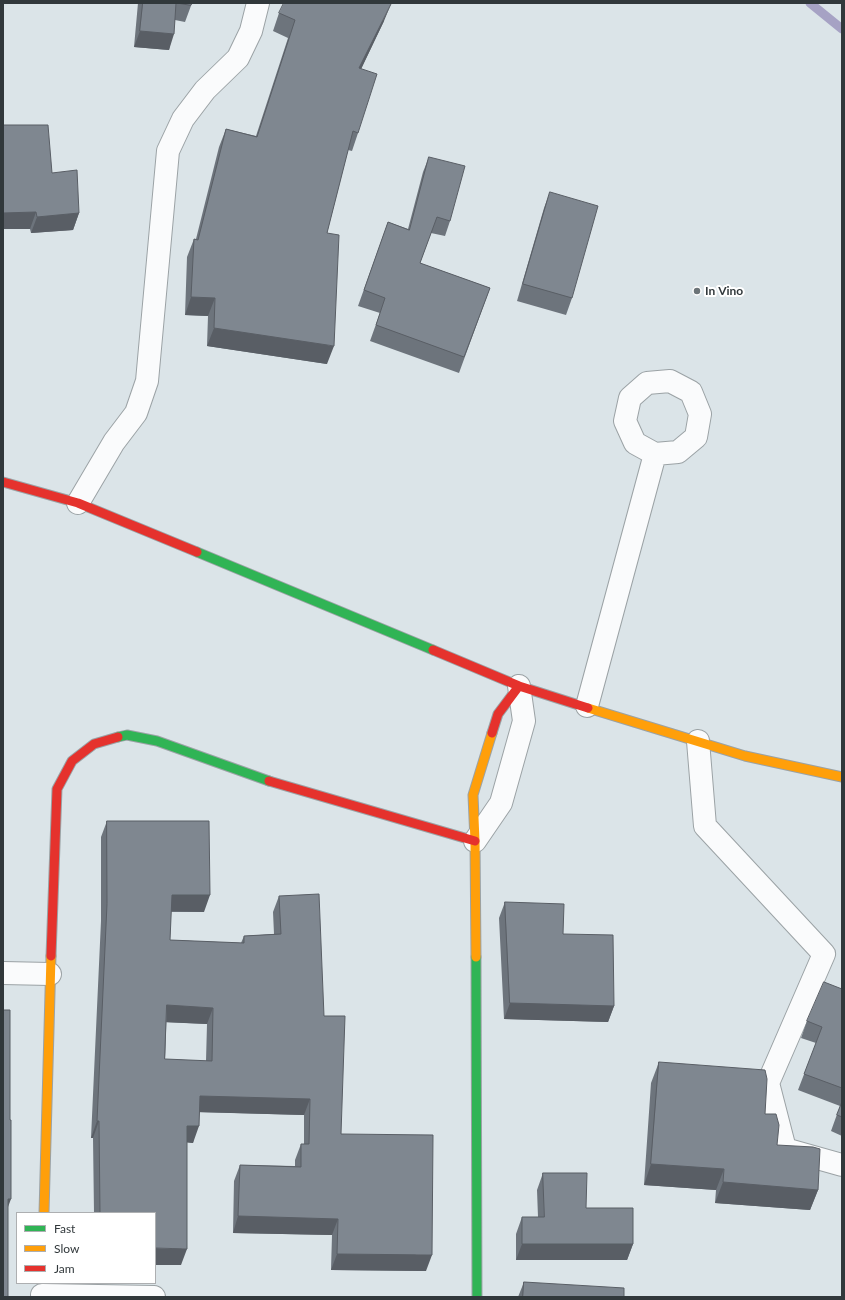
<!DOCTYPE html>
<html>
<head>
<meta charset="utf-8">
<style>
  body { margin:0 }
  #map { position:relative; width:845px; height:1300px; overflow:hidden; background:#dbe4e8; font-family:Lato,sans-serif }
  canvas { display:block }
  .frame { position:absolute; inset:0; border:4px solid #31383b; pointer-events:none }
  .legend { position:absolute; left:16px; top:1212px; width:140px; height:72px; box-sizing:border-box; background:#fff; border:1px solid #adafb1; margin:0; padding:5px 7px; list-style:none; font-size:12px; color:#31383b }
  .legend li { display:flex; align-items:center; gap:8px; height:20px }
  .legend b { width:20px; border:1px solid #adafb1 }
</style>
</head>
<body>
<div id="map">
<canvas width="845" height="1300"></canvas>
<div class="frame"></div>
<ul class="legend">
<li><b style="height:5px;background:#30b455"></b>Fast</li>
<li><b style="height:5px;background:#ff9f0a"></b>Slow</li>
<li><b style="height:5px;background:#e5322d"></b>Jam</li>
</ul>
</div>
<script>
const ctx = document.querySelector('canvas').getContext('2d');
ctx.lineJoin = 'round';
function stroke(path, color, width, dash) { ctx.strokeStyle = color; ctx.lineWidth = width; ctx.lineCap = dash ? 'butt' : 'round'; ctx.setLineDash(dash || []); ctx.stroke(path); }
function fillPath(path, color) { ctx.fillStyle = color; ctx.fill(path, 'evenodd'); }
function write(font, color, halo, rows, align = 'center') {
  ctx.font = font + ' Lato,sans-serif'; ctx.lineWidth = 4; ctx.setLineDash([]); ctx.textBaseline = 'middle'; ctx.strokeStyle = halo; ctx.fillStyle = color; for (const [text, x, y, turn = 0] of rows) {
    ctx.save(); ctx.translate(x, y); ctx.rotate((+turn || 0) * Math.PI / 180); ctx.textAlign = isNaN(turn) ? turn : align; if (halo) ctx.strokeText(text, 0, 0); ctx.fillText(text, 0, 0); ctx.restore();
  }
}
stroke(new Path2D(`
  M 810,3 L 842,29`), '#a6a2c4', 9);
const street = new Path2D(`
  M 670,381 L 691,392 L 700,414 L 696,437 L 678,452 L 655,454 L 635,443 L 625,421 L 630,398 L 647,383 Z
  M 78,503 L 114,442 L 136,413 L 147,381 L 168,151 L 183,119 L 205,90 L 238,58 L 251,31 L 258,3
  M 587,706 L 655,454
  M 698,741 L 705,826 L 824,954 L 768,1083 L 785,1149 L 842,1165
  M 475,841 L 501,803 L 524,721 L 519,686
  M 3,973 L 50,974
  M 42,1295 L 154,1297`);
const fast = new Path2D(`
  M 197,552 L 433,650
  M 118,737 L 127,735 L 157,741 L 269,781
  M 476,957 L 477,1297`);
const slow = new Path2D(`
  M 588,708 L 745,756 L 842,777
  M 476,957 L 475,841 L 473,795 L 492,733
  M 44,1213 L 51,956`);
const jam = new Path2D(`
  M 3,482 L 78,503 L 197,552
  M 433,650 L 519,686 L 588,708
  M 492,733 L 498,714 L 519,686
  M 269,781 L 475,841
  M 51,956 L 57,789 L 72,761 L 94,744 L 118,737`);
stroke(street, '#9ba2a5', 24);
stroke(fast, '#9ba2a5', 11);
stroke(slow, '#9ba2a5', 11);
stroke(jam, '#9ba2a5', 11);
stroke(street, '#fafbfc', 22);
stroke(fast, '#30b455', 9);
stroke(slow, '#ff9f0a', 9);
stroke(jam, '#e5322d', 9);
fillPath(new Path2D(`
  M 138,3 L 192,3 L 185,22 L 175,20 L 169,50 L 134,47 Z
  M 279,13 L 384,21 L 361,69 L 358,133 L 352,151 L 348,150 L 327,233 L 327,364 L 207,346 L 208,316 L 185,315 L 187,257 L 194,239 L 196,239 L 219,147 L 226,129 L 256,136 L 288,38 L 273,31 Z
  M 3,125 L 52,173 L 79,213 L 73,230 L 31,233 L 30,229 L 3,229 Z
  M 429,157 L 450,221 L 445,236 L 431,233 L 420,263 L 490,288 L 459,373 L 370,341 L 380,313 L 358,306 L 388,222 L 408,229 L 423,172 Z
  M 550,192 L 572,298 L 566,315 L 517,301 L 544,208 Z
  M 107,821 L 204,912 L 171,912 L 170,940 L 241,943 L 244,936 L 274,934 L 273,912 L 279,896 L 324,1016 L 341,1134 L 426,1271 L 331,1270 L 332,1235 L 233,1233 L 234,1181 L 240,1165 L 295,1166 L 295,1160 L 301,1144 L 304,1144 L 304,1115 L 199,1112 L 193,1143 L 187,1142 L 181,1265 L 155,1213 L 94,1213 L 93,1138 L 91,1138 L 101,921 L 101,837 ZM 166,1022 L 207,1024 L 206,1061 L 165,1059 Z
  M 505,902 L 563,934 L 614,1006 L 608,1022 L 504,1019 L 499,918 Z
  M 842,989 L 842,1136 L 831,1131 L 840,1106 L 798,1090 L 816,1043 L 801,1038 L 807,1021 Z
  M 659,1062 L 765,1114 L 777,1145 L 818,1190 L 810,1210 L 715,1203 L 716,1190 L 644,1185 L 651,1083 Z
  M 543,1173 L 586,1208 L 633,1244 L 627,1260 L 516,1260 L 516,1234 L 522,1217 L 538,1217 L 537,1190 Z
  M 524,1282 L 624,1297 L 518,1297 Z`), '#6d747c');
fillPath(new Path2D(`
  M 391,4 L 384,21 L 353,86 L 359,68 Z
  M 140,31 L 174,34 L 169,50 L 134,47 Z
  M 36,212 L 30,229 L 3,229 L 3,213 Z
  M 79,213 L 73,230 L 31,233 L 37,217 Z
  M 191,297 L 215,298 L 208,316 L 185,315 Z
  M 214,328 L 334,346 L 327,364 L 207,346 Z
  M 172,895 L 210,895 L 204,912 L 166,911 Z
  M 510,1003 L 614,1006 L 608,1022 L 504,1019 Z
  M 167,1005 L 213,1008 L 207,1024 L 161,1022 Z
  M 200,1096 L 310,1099 L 304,1115 L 194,1112 Z
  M 97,1121 L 99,1121 L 93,1138 L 91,1138 Z
  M 187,1126 L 199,1126 L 193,1143 L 181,1142 Z
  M 651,1164 L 724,1169 L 716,1190 L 644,1185 Z
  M 723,1182 L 818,1190 L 810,1210 L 715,1203 Z
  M 8,1199 L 11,1199 L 5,1215 Z
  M 238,1216 L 338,1219 L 332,1235 L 233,1233 Z
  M 522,1244 L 633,1244 L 627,1260 L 516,1260 Z
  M 155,1248 L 187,1249 L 181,1265 L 155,1265 Z
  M 337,1254 L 432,1255 L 426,1271 L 331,1270 Z`), '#595e65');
const building = new Path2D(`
  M 143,3 L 176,3 L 174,34 L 140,31 Z
  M 177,3 L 192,3 L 191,5 Z
  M 284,3 L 391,3 L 391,4 L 359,68 L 377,74 L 358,133 L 353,131 L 327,233 L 339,235 L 334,346 L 214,328 L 215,298 L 191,297 L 194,239 L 198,240 L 226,129 L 257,137 L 295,20 L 279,13 Z
  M 3,125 L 48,125 L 52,173 L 77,170 L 79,213 L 37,217 L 36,212 L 3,213 Z
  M 429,157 L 465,166 L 450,221 L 437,217 L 420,263 L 490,288 L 464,357 L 376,325 L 385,298 L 364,290 L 388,222 L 409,230 Z
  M 550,192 L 598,206 L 572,298 L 523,284 Z
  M 107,821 L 209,821 L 210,895 L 172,895 L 170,940 L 244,943 L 244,936 L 281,934 L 279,896 L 319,894 L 324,1016 L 345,1016 L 341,1134 L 433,1135 L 432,1255 L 337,1254 L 338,1219 L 238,1216 L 240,1165 L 301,1167 L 301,1144 L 309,1144 L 310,1099 L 200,1096 L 199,1126 L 187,1126 L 187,1249 L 155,1248 L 155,1213 L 100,1213 L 99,1121 L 97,1121 L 107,904 ZM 167,1005 L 213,1008 L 212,1061 L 165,1059 Z
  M 505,902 L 564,904 L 563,934 L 613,935 L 614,1006 L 510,1003 Z
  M 824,982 L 842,989 L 842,1088 L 804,1074 L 822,1027 L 807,1021 Z
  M 3,1010 L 10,1010 L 10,1120 L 11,1120 L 11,1199 L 8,1199 L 8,1297 L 3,1297 Z
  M 659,1062 L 765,1070 L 767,1079 L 765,1114 L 776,1114 L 779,1125 L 777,1145 L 813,1147 L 820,1149 L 818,1190 L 723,1182 L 724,1169 L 651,1164 Z
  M 842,1102 L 842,1117 L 837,1115 Z
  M 543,1173 L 587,1173 L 586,1208 L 633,1208 L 633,1244 L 522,1244 L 522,1217 L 544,1217 Z
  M 524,1282 L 624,1288 L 624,1297 L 523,1297 Z`);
fillPath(building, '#7f8790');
stroke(building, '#595e65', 1);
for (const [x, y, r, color] of [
  [697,291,4,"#6c7478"]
]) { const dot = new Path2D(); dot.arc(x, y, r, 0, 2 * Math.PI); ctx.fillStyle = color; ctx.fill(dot); stroke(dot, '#fff', 1.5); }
write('bold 12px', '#31383b', '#fff', [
  ["In Vino",705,291]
], 'left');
</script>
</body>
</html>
